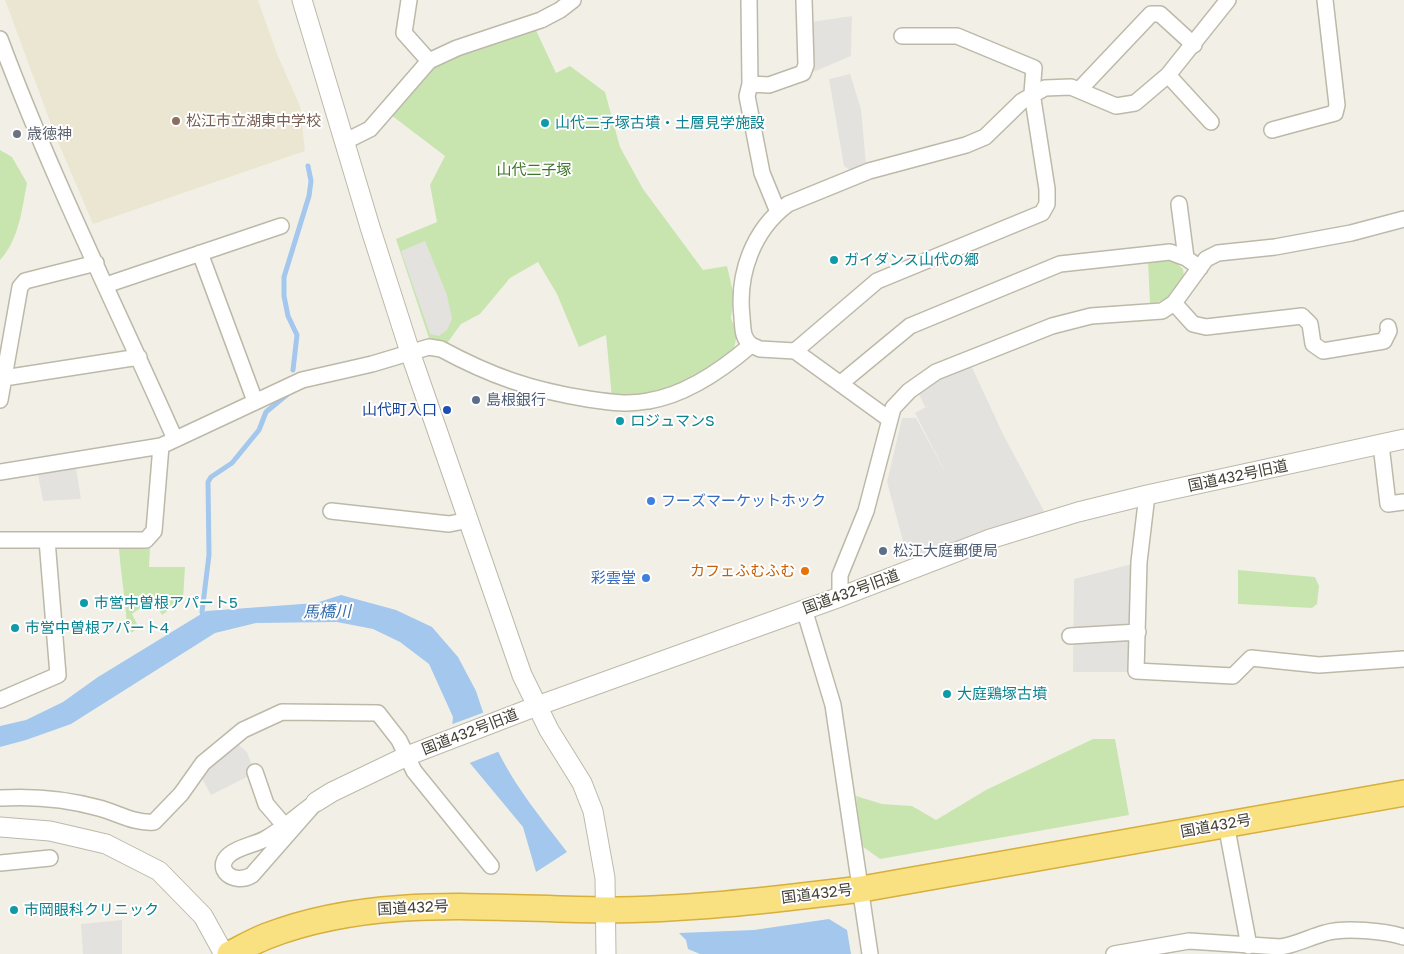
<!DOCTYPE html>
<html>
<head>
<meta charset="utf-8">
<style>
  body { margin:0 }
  canvas { display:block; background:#f2f0e6 }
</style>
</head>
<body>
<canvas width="1404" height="954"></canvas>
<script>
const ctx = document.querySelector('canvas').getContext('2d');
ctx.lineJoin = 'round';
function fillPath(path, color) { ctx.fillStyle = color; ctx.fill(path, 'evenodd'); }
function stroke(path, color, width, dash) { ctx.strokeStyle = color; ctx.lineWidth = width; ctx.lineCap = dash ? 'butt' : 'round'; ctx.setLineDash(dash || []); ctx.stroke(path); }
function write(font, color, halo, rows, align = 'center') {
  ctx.font = font + ' "Golos Text","Noto Sans JP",sans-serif'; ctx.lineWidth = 4; ctx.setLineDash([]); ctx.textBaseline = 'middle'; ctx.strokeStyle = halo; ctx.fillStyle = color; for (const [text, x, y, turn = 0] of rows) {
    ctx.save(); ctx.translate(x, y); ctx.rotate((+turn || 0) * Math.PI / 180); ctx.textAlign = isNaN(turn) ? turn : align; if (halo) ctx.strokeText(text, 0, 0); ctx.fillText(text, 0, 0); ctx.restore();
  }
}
fillPath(new Path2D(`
  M 5,0 L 258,0 L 277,54 L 300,106 L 305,151 L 93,224 L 55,135 Z`), '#ebe6d1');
fillPath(new Path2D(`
  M 534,26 L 556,73 L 570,66 L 605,92 L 620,147 L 643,189 L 703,270 L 727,266 L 734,296 L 731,318 L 737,334 L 734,349 L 689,380 L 649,397 L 612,398 L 606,335 L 579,347 L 557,294 L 538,262 L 510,278 L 480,314 L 461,324 L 445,346 L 431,344 L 396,239 L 437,222 L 430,185 L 445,156 L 391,115 L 435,62 Z
  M 0,150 L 12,157 L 27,183 C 22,209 19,240 0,260 Z
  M 1173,260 L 1183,269 L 1184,277 C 1175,290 1167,303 1150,303 L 1148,261 Z
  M 150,548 L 149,567 L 185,567 L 183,600 L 162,615 L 153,599 L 132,614 L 139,628 L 127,635 C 127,606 121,578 119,549 Z
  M 1238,570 L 1315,577 L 1319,586 L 1317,604 L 1312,608 L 1238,604 Z
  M 1093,739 L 1115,739 L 1129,815 L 880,859 L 862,846 L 856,796 L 882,804 L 912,806 L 936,820 L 986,790 Z`), '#c8e5b0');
fillPath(new Path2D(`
  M 852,16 L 851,56 L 811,73 L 811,22 Z
  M 850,74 L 861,109 L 866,164 L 850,170 L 844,166 L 829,79 Z
  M 425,241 L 447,295 L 452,319 L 447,330 L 439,336 L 430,334 L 401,251 Z
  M 970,363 L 1003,434 L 1045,513 L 909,563 L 887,482 L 902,418 L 916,418 L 951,483 L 915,413 L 931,404 L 925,407 L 918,392 L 927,385 Z
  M 76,468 L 81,499 L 43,501 L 38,475 Z
  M 1132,564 L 1132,672 L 1073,672 L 1074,579 Z
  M 238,744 L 247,752 L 255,773 L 211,795 L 201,777 L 214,760 Z
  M 122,920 L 122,954 L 83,954 L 81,924 Z`), '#e3e2de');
fillPath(new Path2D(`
  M 341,595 L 396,610 L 432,627 L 458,657 L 476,691 L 491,736 L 452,727 L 453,717 L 429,664 L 400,642 L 373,629 L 337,622 L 256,623 L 215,633 L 71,724 L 26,740 L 0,747 L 0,726 L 26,720 L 63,702 L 98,677 L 206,611 L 316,603 Z
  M 492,738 C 510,781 539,815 567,852 L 536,872 L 523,827 L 469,762 Z
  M 829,919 L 847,930 L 851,954 L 700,954 L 688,949 L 686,940 L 679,933 L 754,930 Z`), '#a4c7ed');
fillPath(new Path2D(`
  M 485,712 L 500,751 L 467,764 L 450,725 Z`), '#f2f0e6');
stroke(new Path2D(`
  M 293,370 L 297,335 L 288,316 L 284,296 L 284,277 L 309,196 L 311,181 L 308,166
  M 204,619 L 202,612 L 209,555 L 208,482 L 211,477 L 232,463 L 259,430 L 266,412 L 289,393`), '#a4c7ed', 5);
const minor = new Path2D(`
  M 409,0 L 404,33 L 429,61
  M 749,0 L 750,84 L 747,96 L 762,173 L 778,212
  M 0,39 C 51,176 116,306 175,439
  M 1168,75 L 1211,122
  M 750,84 L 769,85 L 803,73 L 806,65 L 804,0
  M 1080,89 L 1151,14 L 1160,14 L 1194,45
  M 1272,130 L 1335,113 L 1337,105 L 1325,0
  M 344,142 L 370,129 L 429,61 L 457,48 L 541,20 L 560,10 L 573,0
  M 1179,204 L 1186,258
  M 200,253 L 255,401
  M 106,285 L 281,226
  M 1174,303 L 1193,324 L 1206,327 L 1302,316 L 1310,324 L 1313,344 L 1323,351 L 1384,341 L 1389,331 L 1388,327
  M 751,345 C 742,338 743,328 742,317 C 737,274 753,230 788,204 L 869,171 L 966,145 L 985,137 L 1022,101 L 1045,88 L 1071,87 L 1116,106 L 1135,103 L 1168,75 L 1228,0
  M 795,351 L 877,281 L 1042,213 L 1047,204 L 1047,189 L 1032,93 L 1034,68 L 957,36 L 902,36
  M 4,378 L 139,357
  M 841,383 L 910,326 L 1060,264 L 1170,252 L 1186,258 L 1200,268
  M 0,400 L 20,287 L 25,281 L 96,263
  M 1381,445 L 1388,504 L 1404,502
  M 0,472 L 161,446 L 302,380 L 372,364 L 429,347 L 441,349 C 491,376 531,390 588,399 C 609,402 627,405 648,401 C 686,395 722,370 751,345 L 760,349 L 795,351 L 889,419
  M 1147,495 L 1139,562 L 1136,671 L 1233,676 L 1251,658 L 1319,665 L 1404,659
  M 331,511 L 449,524 L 469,520
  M 0,540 L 146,540 L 154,531 L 161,446
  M 840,597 L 840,575 L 866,511 L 893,408 L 909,391 L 936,372 L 1052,326 L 1091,316 L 1162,311 L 1174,303 L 1206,259 L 1218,253 L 1275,247 L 1351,233 L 1404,219
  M 804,609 L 833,705 L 870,954
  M 1070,636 L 1138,632
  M 0,700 L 58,675 L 47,540
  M 255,772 L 266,804 L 284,825
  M 0,798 C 33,796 67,799 99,808 C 118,813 135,824 154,822 L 181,794 L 203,763 L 243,730 L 282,712 L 378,713 L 399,740 L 414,771 L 491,866
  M 316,802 L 252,875 C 234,886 213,869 229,855 C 238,847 254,845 265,839 C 283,829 299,814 316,802 Z
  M 1226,824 L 1249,946
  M 0,863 L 50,858
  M 1114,954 L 1189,941 L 1280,947 C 1296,945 1310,937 1325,933 C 1345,927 1385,931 1404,937`);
const tertiary = new Path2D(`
  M 302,0 L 370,227 L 410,352 L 522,675 L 549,730 L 582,783 L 593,811 L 605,878 L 606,954
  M 316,802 L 332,792 L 407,756 L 537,706 L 840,597 L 990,539 L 1078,512 L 1147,495 L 1404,439
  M 0,827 L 50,831 L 106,844 L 159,871 L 203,916 L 224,954`);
const trunk = new Path2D(`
  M 230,954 C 242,948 254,941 267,936 C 376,894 491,909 605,910 C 691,910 777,899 862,889 L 1404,793`);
stroke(minor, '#bdb9a9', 18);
stroke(tertiary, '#bdb9a9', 21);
stroke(trunk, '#d7af3c', 28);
stroke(minor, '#fff', 15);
stroke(tertiary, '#fff', 19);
stroke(trunk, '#f9e182', 25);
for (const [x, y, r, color] of [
  [176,121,5,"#8d6e63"],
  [545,123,5,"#0f9aa8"],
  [17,134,5,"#6b7280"],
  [834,260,5,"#0f9aa8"],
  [476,400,5,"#5c6f8a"],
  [447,410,5,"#1a4fb4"],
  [620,421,5,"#0f9aa8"],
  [651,501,5,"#3f7fe0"],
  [883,551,5,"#5c6f8a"],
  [805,571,5,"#e8710a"],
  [646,578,5,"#3f7fe0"],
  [84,603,5,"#0f9aa8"],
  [15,628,5,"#0f9aa8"],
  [947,694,5,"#0f9aa8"],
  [14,910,5,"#0f9aa8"]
]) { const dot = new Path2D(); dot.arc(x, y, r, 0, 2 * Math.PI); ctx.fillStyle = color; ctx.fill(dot); stroke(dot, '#fff', 2); }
write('15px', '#785e54', '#fff', [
  ["松江市立湖東中学校",186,121]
], 'left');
write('15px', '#0d838f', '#fff', [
  ["山代二子塚古墳・土層見学施設",555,123],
  ["ガイダンス山代の郷",844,260],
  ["ロジュマンS",630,421],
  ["市営中曽根アパート5",94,603],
  ["市営中曽根アパート4",25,628],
  ["大庭鶏塚古墳",957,694],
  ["市岡眼科クリニック",24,910]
], 'left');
write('15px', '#5b616d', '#fff', [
  ["歳徳神",27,134]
], 'left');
write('15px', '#3f742b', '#fff', [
  ["山代二子塚",534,170]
]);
write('15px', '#4e5e75', '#fff', [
  ["島根銀行",486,400],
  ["松江大庭郵便局",893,551]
], 'left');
write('15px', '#164399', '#fff', [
  ["山代町入口",437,410]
], 'right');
write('15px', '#454136', '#fff', [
  ["国道432号旧道",1238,476,-12],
  ["国道432号旧道",851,592,-20],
  ["国道432号旧道",470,732,-21],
  ["国道432号",1216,826,-10],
  ["国道432号",817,894,-7],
  ["国道432号",413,908,-3]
]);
write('15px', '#366cbe', '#fff', [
  ["フーズマーケットホック",661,501],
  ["彩雲堂",636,578,"right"]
], 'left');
write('15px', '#c56008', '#fff', [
  ["カフェふむふむ",795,571]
], 'right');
write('italic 16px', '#336cac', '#fff', [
  ["馬橋川",327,612,-1]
]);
</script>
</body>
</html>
